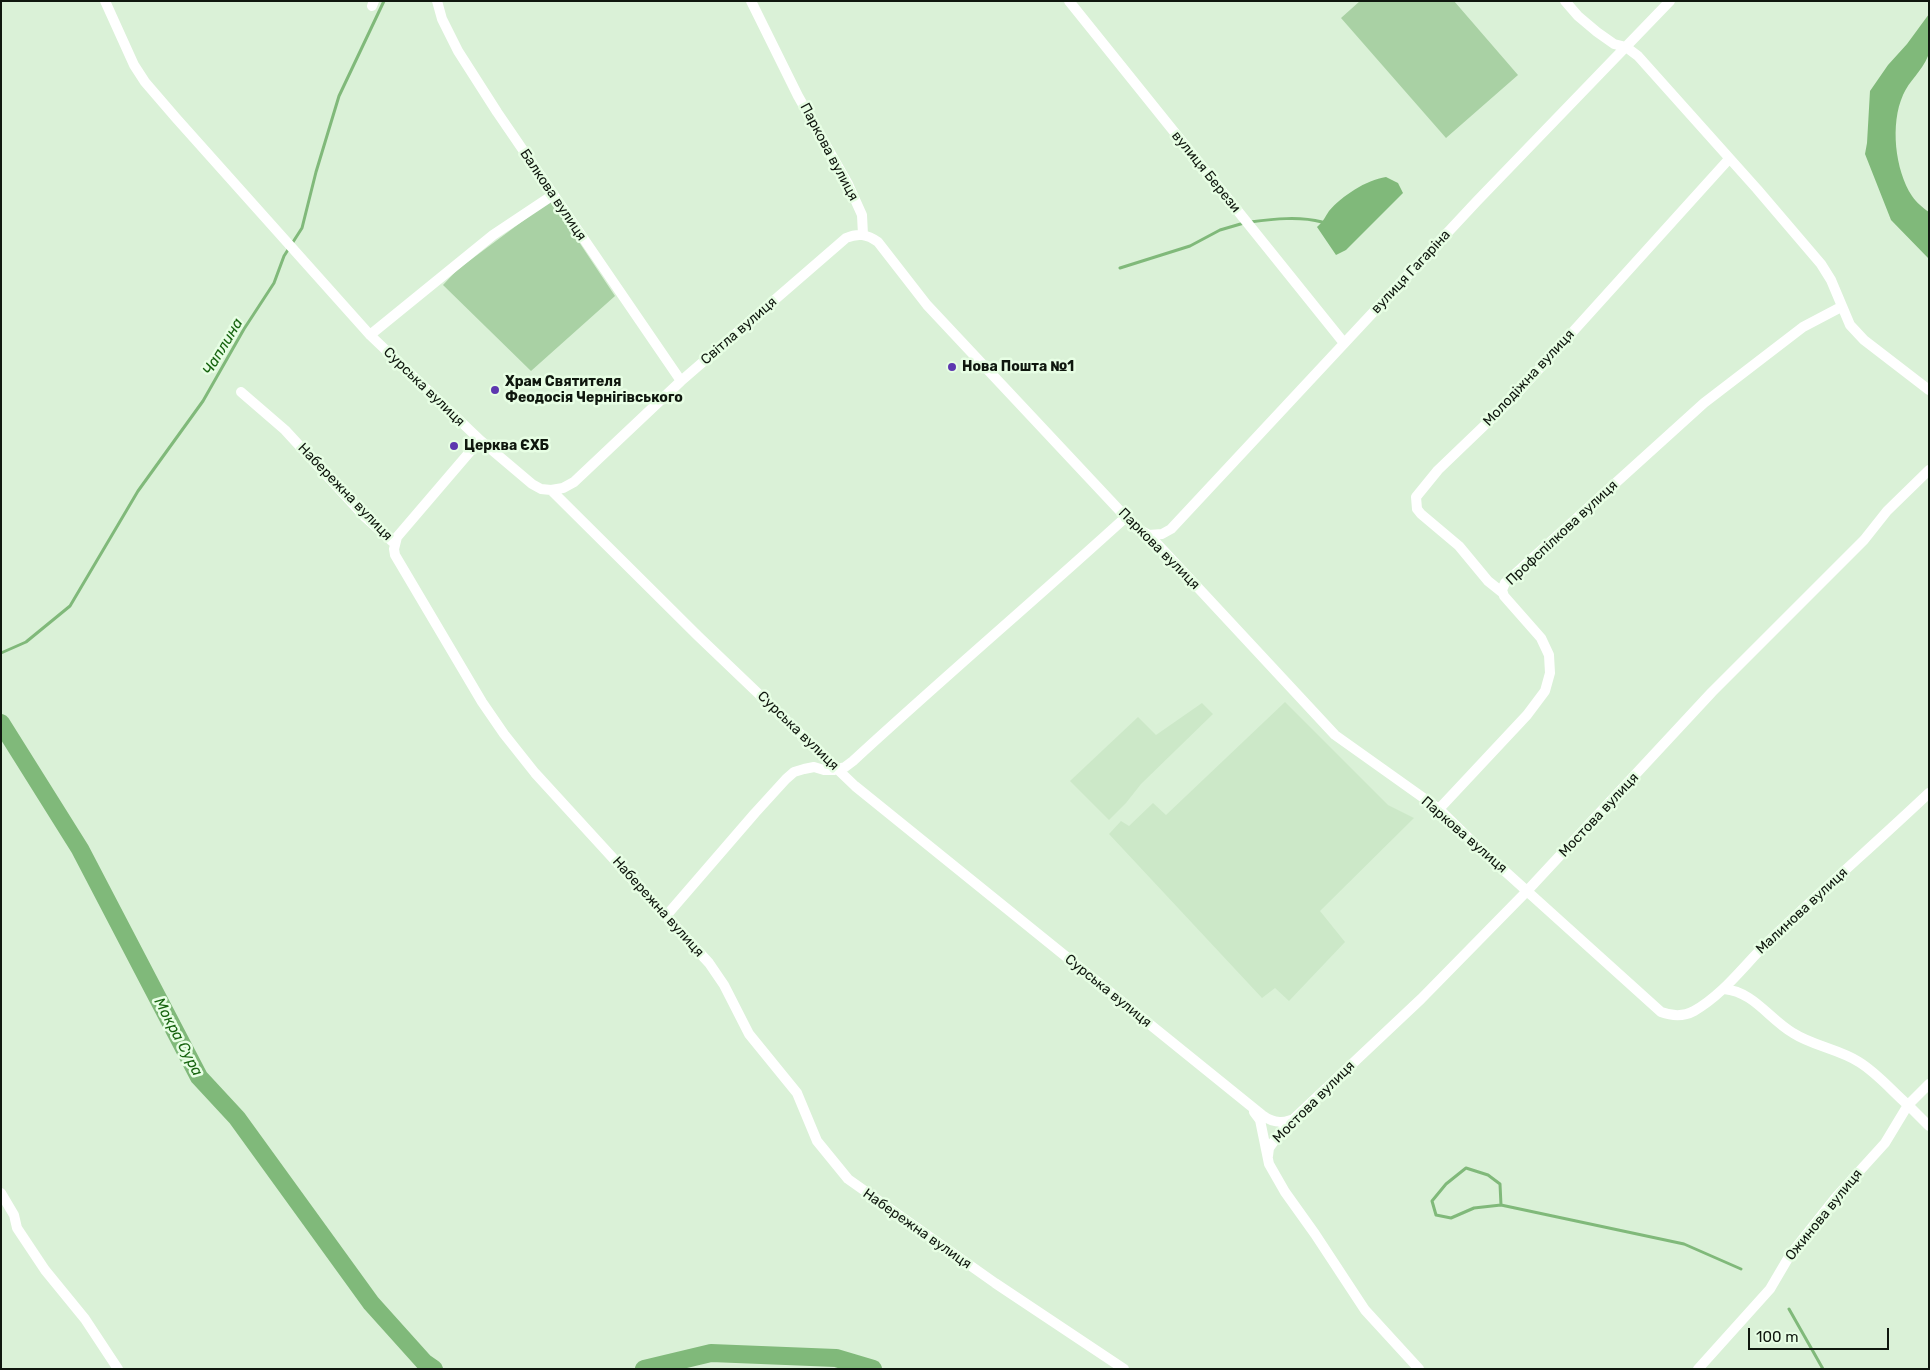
<!DOCTYPE html>
<html>
<head>
<meta charset="utf-8">
<style>
  body { margin:0 }
  #map { position:relative; width:1930px; height:1370px; overflow:hidden; background:#daf1d7; font-family:Rubik,sans-serif }
  canvas { display:block }
  .frame { position:absolute; inset:0; border:2px solid #0f170e; pointer-events:none }
  .scale { position:absolute; left:1748px; top:1328px; width:141px; height:22px; box-sizing:border-box; border:2px solid #0f170e; border-top:0; padding-left:6px; font-size:15px; line-height:18px; white-space:nowrap; color:#0f170e; -webkit-text-stroke:4px #e7fee4; paint-order:stroke }
</style>
</head>
<body>
<div id="map">
<canvas width="1930" height="1370"></canvas>
<div class="frame"></div>
<div class="scale">100 m</div>
</div>
<script>
const ctx = document.querySelector('canvas').getContext('2d');
ctx.lineJoin = 'round';
function fillPath(path, color) { ctx.fillStyle = color; ctx.fill(path, 'evenodd'); }
function stroke(path, color, width, dash) { ctx.strokeStyle = color; ctx.lineWidth = width; ctx.lineCap = dash ? 'butt' : 'round'; ctx.setLineDash(dash || []); ctx.stroke(path); }
function write(font, color, halo, rows, align = 'center') {
  ctx.font = font + ' Rubik,sans-serif'; ctx.lineWidth = 5; ctx.setLineDash([]); ctx.textBaseline = 'middle'; ctx.strokeStyle = halo; ctx.fillStyle = color; for (const [text, x, y, turn = 0] of rows) {
    ctx.save(); ctx.translate(x, y); ctx.rotate((+turn || 0) * Math.PI / 180); ctx.textAlign = isNaN(turn) ? turn : align; if (halo) ctx.strokeText(text, 0, 0); ctx.fillText(text, 0, 0); ctx.restore();
  }
}
fillPath(new Path2D(`
  M 1285,702 L 1388,805 L 1414,818 L 1320,911 L 1345,942 L 1289,1001 L 1275,988 L 1262,998 L 1109,834 L 1121,821 L 1129,826 L 1153,803 L 1166,815 Z
  M 1202,703 L 1213,714 L 1141,784 L 1126,803 L 1109,820 L 1070,781 L 1138,717 L 1156,735 Z`), '#cce8c8');
fillPath(new Path2D(`
  M 1360,1 L 1454,1 L 1518,75 L 1446,138 L 1341,18 Z
  M 551,200 L 615,296 L 531,371 L 443,285 L 457,270 Z`), '#a9d1a4');
fillPath(new Path2D(`
  M 1929,14 C 1929,25 1930,46 1928,56 C 1922,71 1909,81 1903,95 C 1890,124 1895,170 1912,196 C 1916,202 1923,208 1929,212 L 1929,259 L 1891,220 L 1865,154 L 1867,143 L 1870,91 L 1888,65 L 1907,44 Z
  M 1386,177 L 1398,183 L 1403,193 L 1346,250 L 1336,255 L 1317,227 C 1323,222 1325,217 1329,211 C 1342,196 1366,180 1386,177 Z`), '#80b97a');
stroke(new Path2D(`
  M 1250,222 C 1274,219 1299,216 1322,222
  M 1120,268 L 1190,246 L 1220,230 L 1244,223
  M 1,653 L 26,642 L 70,606 L 138,491 L 203,401 L 244,329 L 274,283 L 284,256 L 302,228 L 316,172 L 339,96 L 384,1
  M 1501,1205 L 1500,1184 L 1488,1175 L 1466,1168 L 1446,1184 L 1432,1201 L 1436,1215 L 1451,1218 L 1474,1208 L 1501,1205 L 1684,1244 L 1741,1269
  M 1789,1309 L 1823,1369`), '#80b97a', 3);
stroke(new Path2D(`
  M 1,723 L 80,849 L 199,1077 L 237,1118 L 371,1303 L 424,1362 L 434,1369
  M 644,1369 L 711,1353 L 836,1358 L 873,1369`), '#80b97a', 18);
stroke(new Path2D(`
  M 105,1 L 134,65 L 145,82 L 176,118 L 370,335 L 480,440 L 532,484 L 541,489 L 551,490 L 698,636 L 855,786 L 1262,1115 C 1274,1124 1285,1124 1298,1117
  M 437,1 L 442,19 L 458,51 L 497,112 L 681,381
  M 751,1 L 798,96 L 848,184 L 862,215 L 863,235
  M 1069,1 L 1344,343
  M 1565,1 L 1578,16 L 1597,32 L 1614,44 L 1626,47 L 1638,56 L 1757,189 L 1821,264 L 1831,280 L 1850,325 L 1864,340 L 1929,390
  M 372,6 L 374,1
  M 370,335 L 493,235 L 553,195
  M 241,392 L 285,430 L 365,517 L 394,543
  M 480,440 L 397,537 L 394,549 L 395,555 L 482,702 L 504,734 L 535,773 L 709,963 L 724,985 L 749,1034 L 797,1093 L 817,1141 L 848,1179 L 995,1283 L 1124,1369
  M 551,490 L 563,488 L 574,482 L 681,381 L 846,238 C 858,233 867,234 878,242 L 927,305 L 1136,528 L 1149,535 L 1335,735 L 1439,809 L 1477,846 L 1661,1012 C 1672,1016 1683,1017 1694,1011 C 1724,994 1744,965 1769,941 C 1821,891 1876,843 1929,793
  M 1149,535 L 1162,534 L 1171,529 L 1477,201 L 1670,1
  M 1503,593 L 1488,581 L 1459,546 L 1421,514 L 1417,509 L 1416,497 L 1438,470 L 1512,399 L 1729,159
  M 1439,809 L 1527,715 L 1545,691 L 1550,673 L 1549,655 L 1541,638 L 1504,596 L 1502,590 L 1505,583 L 1704,403 L 1803,327 L 1841,307
  M 666,916 L 755,813 L 786,779 L 794,772 L 804,769 L 814,767 L 824,770 L 834,770 L 845,767 L 853,761 C 943,678 1036,599 1126,517
  M 1724,989 C 1754,992 1768,1018 1793,1033 C 1813,1046 1839,1049 1859,1062 C 1877,1073 1892,1091 1908,1105 L 1929,1084
  M 1254,1112 L 1260,1120 L 1269,1164 L 1285,1192 L 1315,1234 L 1365,1310 L 1419,1369
  M 1268,1156 L 1269,1148 L 1283,1129 L 1421,999 L 1527,891 L 1712,692 L 1864,540 L 1887,511 L 1929,470
  M 1,1193 L 14,1215 L 17,1228 L 45,1270 L 85,1319 L 118,1369
  M 1698,1369 L 1770,1289 L 1790,1255 L 1836,1197 L 1885,1143 L 1908,1105 L 1929,1126`), '#fff', 10);
for (const [x, y, r, color] of [
  [952,367,5,"#5d37af"],
  [495,390,5,"#5d37af"],
  [454,446,5,"#5d37af"]
]) { const dot = new Path2D(); dot.arc(x, y, r, 0, 2 * Math.PI); ctx.fillStyle = color; ctx.fill(dot); stroke(dot, '#e7fee4', 2); }
write('14px', '#0f170e', '#e7fee4', [
  ["Паркова вулиця",829,152,62],
  ["вулиця Берези",1206,172,51],
  ["Балкова вулиця",553,195,56],
  ["вулиця Гагаріна",1411,272,-47],
  ["Світла вулиця",739,331,-41],
  ["Молодіжна вулиця",1529,378,-47],
  ["Сурська вулиця",424,387,44],
  ["Набережна вулиця",345,492,46],
  ["Профспілкова вулиця",1562,533,-43],
  ["Паркова вулиця",1159,549,45],
  ["Сурська вулиця",798,731,44],
  ["Мостова вулиця",1599,815,-47],
  ["Паркова вулиця",1464,835,41],
  ["Набережна вулиця",658,907,48],
  ["Малинова вулиця",1802,911,-43],
  ["Сурська вулиця",1108,991,39],
  ["Мостова вулиця",1314,1102,-45],
  ["Ожинова вулиця",1824,1215,-51],
  ["Набережна вулиця",917,1229,35]
]);
write('bold 14px', '#0f170e', '#e7fee4', [
  ["Нова Пошта №1",962,367],
  ["Храм Святителя",505,382],
  ["Феодосія Чернігівського",505,398],
  ["Церква ЄХБ",464,446]
], 'left');
write('italic 15px', '#176410', '#e7fee4', [
  ["Чаплина",223,347,-59],
  ["Мокра Сура",178,1037,62]
]);
</script>
</body>
</html>
